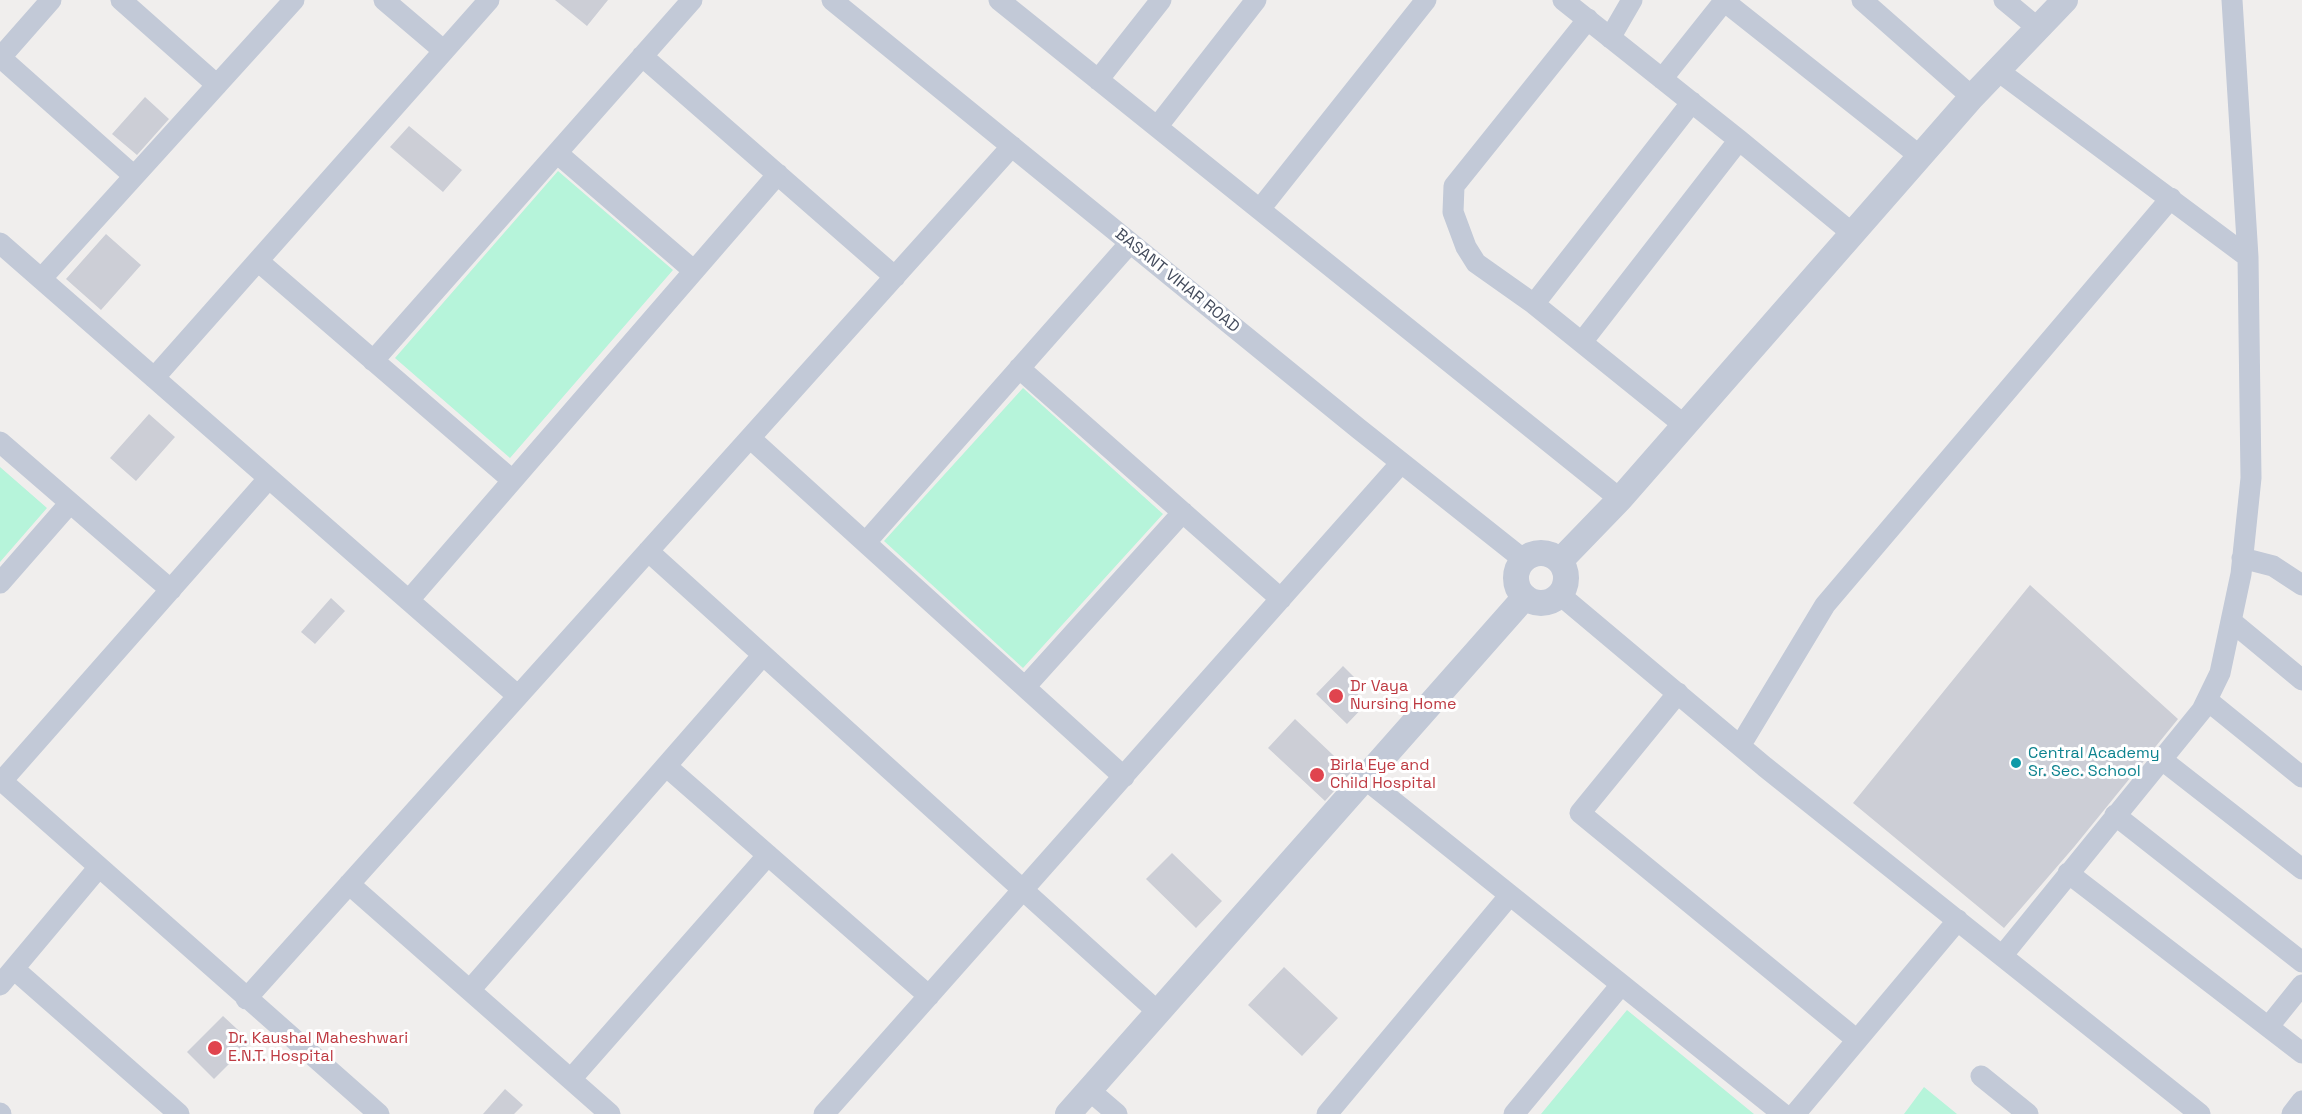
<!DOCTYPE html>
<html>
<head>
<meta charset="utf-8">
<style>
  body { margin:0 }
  canvas { display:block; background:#f0eeed }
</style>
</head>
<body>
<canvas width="2302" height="1114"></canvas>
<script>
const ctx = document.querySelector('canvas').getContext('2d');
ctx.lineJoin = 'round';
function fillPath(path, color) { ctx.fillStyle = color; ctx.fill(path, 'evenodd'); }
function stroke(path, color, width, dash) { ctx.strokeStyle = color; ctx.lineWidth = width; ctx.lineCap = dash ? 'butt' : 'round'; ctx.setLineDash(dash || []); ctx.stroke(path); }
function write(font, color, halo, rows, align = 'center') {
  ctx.font = font + ' "Space Grotesk",sans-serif'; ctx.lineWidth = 6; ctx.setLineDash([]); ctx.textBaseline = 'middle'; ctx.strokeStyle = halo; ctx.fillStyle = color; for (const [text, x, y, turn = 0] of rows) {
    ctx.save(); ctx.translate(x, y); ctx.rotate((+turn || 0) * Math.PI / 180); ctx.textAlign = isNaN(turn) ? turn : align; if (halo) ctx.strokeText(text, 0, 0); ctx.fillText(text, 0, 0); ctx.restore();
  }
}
fillPath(new Path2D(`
  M 558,171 L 673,270 L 510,458 L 395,358 Z
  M 1023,388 L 1163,514 L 1023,668 L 884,541 Z
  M 0,467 L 47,508 L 0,562 Z
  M 1627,1010 L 1754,1114 L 1541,1114 Z
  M 1924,1087 L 1957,1114 L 1904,1114 Z`), '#b6f4da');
fillPath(new Path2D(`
  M 555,0 L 608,0 L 587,26 Z
  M 145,97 L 169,119 L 137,155 L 112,134 Z
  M 409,126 L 462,170 L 443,192 L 390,147 Z
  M 106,234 L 141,265 L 101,310 L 66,279 Z
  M 149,414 L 175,437 L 136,481 L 110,458 Z
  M 2030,585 L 2178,719 L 2074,847 L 2004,928 L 1853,803 Z
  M 331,598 L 345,611 L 315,644 L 301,632 Z
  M 1343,666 L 1359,682 L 1352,689 L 1367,703 L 1347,724 L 1316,694 Z
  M 1295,719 L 1351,772 L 1325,801 L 1268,748 Z
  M 1172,853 L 1222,901 L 1196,928 L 1146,879 Z
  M 1284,967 L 1338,1018 L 1302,1056 L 1248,1005 Z
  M 223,1016 L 251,1042 L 214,1079 L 187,1052 Z
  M 505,1089 L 523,1105 L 514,1114 L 483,1114 Z`), '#ccced6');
stroke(new Path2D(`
  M 121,0 L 217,85
  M 384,0 L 444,51
  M 832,0 L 1359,429 L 1524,560
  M 999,0 L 1620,499
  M 1563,0 L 1739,140 L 1853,234
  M 1862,0 L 1972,97
  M 2004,0 L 2039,29
  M 1724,1 L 1921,157
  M 1588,19 L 1454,186 L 1453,212 L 1466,247 L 1476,263 L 1534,304 L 1684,425
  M 1610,38 L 1632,0
  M 642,56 L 895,277
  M 0,57 L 134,176
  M 0,58 L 51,0
  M 1997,70 L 2248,257
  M 1662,79 L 1725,0
  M 1098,80 L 1161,0
  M 1157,127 L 1256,0
  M 557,153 L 694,271
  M 1260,209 L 1426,0
  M 0,243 L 518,696
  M 258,261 L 512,480
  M 41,279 L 294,0
  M 1534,304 L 1692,102
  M 1582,342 L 1739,140
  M 373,361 L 692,0
  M 1019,368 L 1281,599
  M 154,378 L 489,0
  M 750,438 L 1124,777
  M 0,442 L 171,590
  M 866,542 L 1130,243
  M 648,551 L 1158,1012
  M 2242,558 L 2273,566 L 2302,585
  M 0,583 L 70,503
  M 1559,594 L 1765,767 L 2200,1114
  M 409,600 L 778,174
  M 2231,621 L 2302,680
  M 1025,687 L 1183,512
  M 1678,693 L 1580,813 L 1857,1040
  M 2207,700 L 2302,777
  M 1740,746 L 1825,605 L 2171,198
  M 2161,759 L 2302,869
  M 666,766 L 929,996
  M 1364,778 L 1783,1114
  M 2,781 L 379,1114
  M 0,783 L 269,478
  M 2115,815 L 2302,962
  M 2068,873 L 2302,1053
  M 349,884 L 610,1114
  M 2002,956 L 2202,710 L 2220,673 L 2241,574 L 2251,478 L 2248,257 L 2232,0
  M 14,969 L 179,1114
  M 0,985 L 99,867
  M 470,990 L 763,655
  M 246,999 L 1012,146
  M 2269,1026 L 2302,985
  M 1981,1076 L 2028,1114
  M 571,1079 L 768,855
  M 1089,1090 L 1117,1114
  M 0,1113 L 1,1114
  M 824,1114 L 1401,463
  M 1327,1114 L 1510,895
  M 1514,1114 L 1621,985
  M 1795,1114 L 1958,920
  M 2292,1114 L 2302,1101`), '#c2c9d7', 21);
stroke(new Path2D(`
  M1516 578a25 25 0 1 1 50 0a25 25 0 1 1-50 0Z
  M 1560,561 L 1620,499 L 1972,97 L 2065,0
  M 1068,1114 L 1525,597`), '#c2c9d7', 26);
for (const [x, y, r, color] of [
  [1336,696,8,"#e0444e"],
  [2016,763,6,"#0f9aa8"],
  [1317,775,8,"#e0444e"],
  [215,1048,8,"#e0444e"]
]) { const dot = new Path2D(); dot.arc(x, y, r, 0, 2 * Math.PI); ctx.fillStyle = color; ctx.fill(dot); stroke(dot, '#fff', 2); }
write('16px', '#444c5d', '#fff', [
  ["BASANT VIHAR ROAD",1177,281,39]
]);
write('16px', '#be3a42', '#fff', [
  ["Dr Vaya",1350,687],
  ["Nursing Home",1350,705],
  ["Birla Eye and",1330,766],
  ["Child Hospital",1330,784],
  ["Dr. Kaushal Maheshwari",228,1039],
  ["E.N.T. Hospital",228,1057]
], 'left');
write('16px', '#0d838f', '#fff', [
  ["Central Academy",2028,754],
  ["Sr. Sec. School",2028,772]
], 'left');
</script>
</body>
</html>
